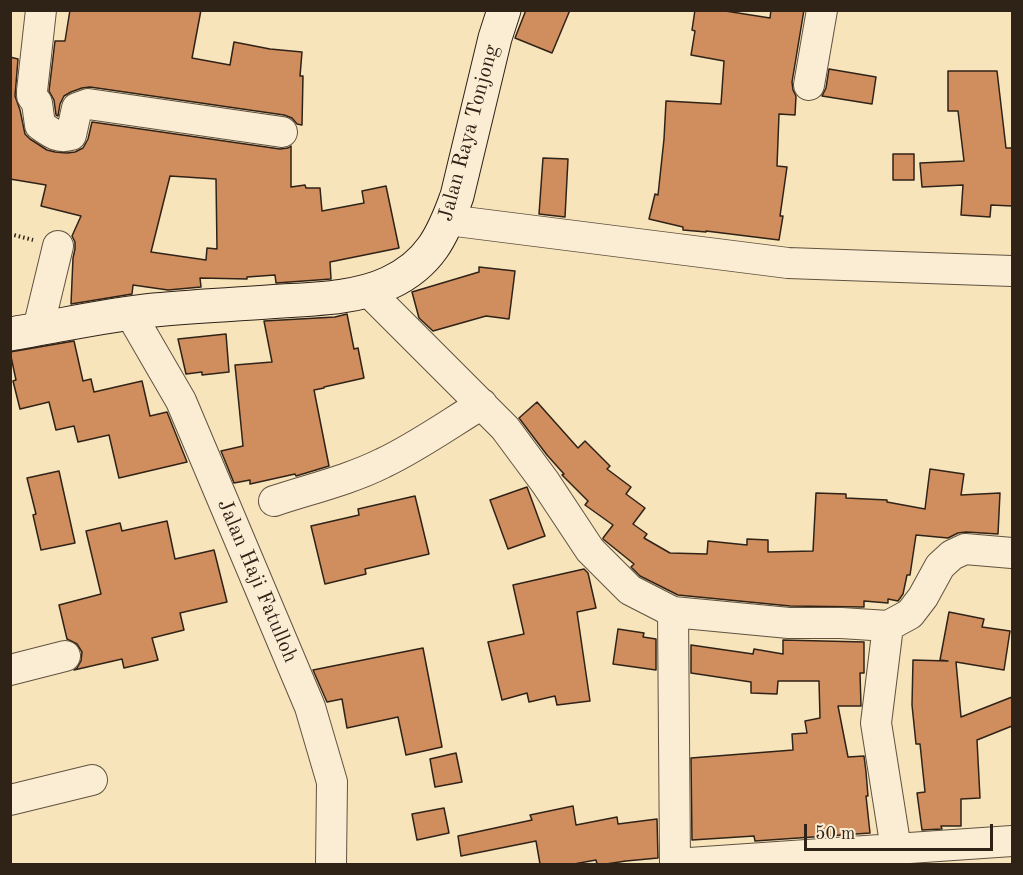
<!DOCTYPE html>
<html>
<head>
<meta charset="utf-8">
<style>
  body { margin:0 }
  #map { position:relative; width:1023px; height:875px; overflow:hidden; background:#f7e4bb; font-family:"Old Standard TT",serif }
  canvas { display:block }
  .frame { position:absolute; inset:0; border:12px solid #2f2217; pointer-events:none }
  .scale { position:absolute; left:804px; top:824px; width:189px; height:27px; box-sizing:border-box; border:3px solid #2f2217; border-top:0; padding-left:8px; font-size:18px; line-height:21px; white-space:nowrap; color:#2f2217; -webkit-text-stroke:4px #faedd3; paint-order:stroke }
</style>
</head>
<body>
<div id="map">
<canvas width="1023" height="875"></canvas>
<div class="frame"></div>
<div class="scale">50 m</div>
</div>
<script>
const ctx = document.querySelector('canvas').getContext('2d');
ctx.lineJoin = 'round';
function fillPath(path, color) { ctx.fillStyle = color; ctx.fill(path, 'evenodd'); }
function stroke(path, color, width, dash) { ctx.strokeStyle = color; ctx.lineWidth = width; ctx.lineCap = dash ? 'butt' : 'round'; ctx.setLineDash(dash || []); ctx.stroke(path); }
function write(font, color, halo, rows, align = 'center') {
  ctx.font = font + ' "Old Standard TT",serif'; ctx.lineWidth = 5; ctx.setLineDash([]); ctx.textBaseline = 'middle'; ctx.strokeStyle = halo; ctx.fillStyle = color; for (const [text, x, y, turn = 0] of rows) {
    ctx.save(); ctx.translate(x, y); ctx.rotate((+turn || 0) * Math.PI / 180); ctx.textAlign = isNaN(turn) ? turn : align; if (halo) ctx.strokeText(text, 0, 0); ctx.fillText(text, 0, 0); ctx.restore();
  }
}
const building = new Path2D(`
  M 70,10 L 201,10 L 192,58 L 230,65 L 234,42 L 270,49 L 302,52 L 300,76 L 303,76 L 302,125 L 297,124 L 292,118 L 284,115 L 90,87 L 82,88 L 71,92 L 64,96 L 60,104 L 58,116 L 56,115 L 54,100 L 49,91 L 55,41 L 65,41 Z
  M 526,10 L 570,10 L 552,53 L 515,38 Z
  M 695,10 L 719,10 L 770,18 L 771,10 L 804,10 L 792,82 L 793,90 L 796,96 L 795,115 L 779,114 L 777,166 L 787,167 L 780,216 L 783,216 L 779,240 L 706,231 L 706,232 L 683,230 L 683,227 L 649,219 L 655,194 L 658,195 L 664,139 L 666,101 L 721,104 L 724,61 L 691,55 L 695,31 L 692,30 Z
  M 10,57 L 18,59 L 15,96 L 20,110 L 25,134 L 30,139 L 47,150 L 55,152 L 67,153 L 75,152 L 83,148 L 88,139 L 92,122 L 280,149 L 288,148 L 291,146 L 291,187 L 305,185 L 306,188 L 320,188 L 322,211 L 364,203 L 362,191 L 386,186 L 399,248 L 330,262 L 331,279 L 276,283 L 275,275 L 247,277 L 247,279 L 200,278 L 201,287 L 168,290 L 133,285 L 132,294 L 71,304 L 73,258 L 75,249 L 75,242 L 72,236 L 81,216 L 41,206 L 46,185 L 10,179 ZM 170,176 L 216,179 L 217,249 L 207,248 L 206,260 L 151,252 Z
  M 829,69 L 876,77 L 872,104 L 822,96 L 826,88 Z
  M 948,71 L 997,71 L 1006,148 L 1012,148 L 1012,206 L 991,205 L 990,217 L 961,215 L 963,185 L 922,187 L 920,163 L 964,161 L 958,111 L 948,111 Z
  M 893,154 L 914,154 L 914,180 L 893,180 Z
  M 543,158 L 568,159 L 565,217 L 539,214 Z
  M 479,267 L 515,271 L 509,319 L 486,316 L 433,331 L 419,318 L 412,292 L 479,272 Z
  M 347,314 L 354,349 L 358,348 L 364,378 L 324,387 L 324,388 L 314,390 L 329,466 L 296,476 L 295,474 L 250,484 L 250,480 L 234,483 L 221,451 L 243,446 L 235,365 L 272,362 L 264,321 L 335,317 Z
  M 226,334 L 229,372 L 202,375 L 202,372 L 186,374 L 178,339 Z
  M 74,341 L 83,381 L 91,379 L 94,392 L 142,381 L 150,416 L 167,412 L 187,462 L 119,478 L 109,435 L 78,442 L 74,426 L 56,430 L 49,402 L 20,409 L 13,381 L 16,380 L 10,352 Z
  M 537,402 L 578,448 L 585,441 L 610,466 L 607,469 L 631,487 L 626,494 L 645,508 L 633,524 L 647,534 L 644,538 L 670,553 L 707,554 L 708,541 L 747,545 L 747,539 L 768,540 L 768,552 L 813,551 L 816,493 L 846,494 L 846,498 L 887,500 L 887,502 L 925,509 L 930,469 L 964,474 L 961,495 L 1000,493 L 998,534 L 966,532 L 958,533 L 948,538 L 916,535 L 910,575 L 907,575 L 903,594 L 898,601 L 888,599 L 888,603 L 864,601 L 864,607 L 790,606 L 678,595 L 640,576 L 631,567 L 634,564 L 603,539 L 603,538 L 613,525 L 585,505 L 588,501 L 562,475 L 564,474 L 547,455 L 519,418 Z
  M 59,471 L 75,543 L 41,550 L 33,515 L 36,514 L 27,478 Z
  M 527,487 L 545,536 L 508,549 L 490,500 Z
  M 415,496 L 429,554 L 365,569 L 366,574 L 325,584 L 311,526 L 359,515 L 358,509 Z
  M 167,521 L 175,559 L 214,550 L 227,602 L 180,613 L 184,630 L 152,638 L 158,660 L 124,668 L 122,659 L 74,670 L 77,668 L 81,661 L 82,652 L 77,644 L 67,639 L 59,605 L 101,594 L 86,531 L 120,523 L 122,531 Z
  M 584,569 L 588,573 L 596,608 L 577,612 L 590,701 L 557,705 L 555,696 L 529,702 L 527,693 L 502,700 L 488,642 L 524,634 L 513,585 Z
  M 949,612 L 984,619 L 982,627 L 1010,631 L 1004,670 L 956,662 L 961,717 L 1012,697 L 1012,726 L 977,740 L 980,798 L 961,799 L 961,826 L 941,826 L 942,829 L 922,830 L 917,793 L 925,792 L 920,744 L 916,744 L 912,705 L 913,660 L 948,661 L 940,660 Z
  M 618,629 L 644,633 L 643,637 L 656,639 L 656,670 L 613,664 Z
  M 783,640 L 864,642 L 864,673 L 860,673 L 861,706 L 838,706 L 848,757 L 864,756 L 866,772 L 868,796 L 866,796 L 870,833 L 755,841 L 754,836 L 692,840 L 691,758 L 793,750 L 792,734 L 807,733 L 805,721 L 820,718 L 819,681 L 778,681 L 777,694 L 751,693 L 751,682 L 691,673 L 691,645 L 753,654 L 754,649 L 783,654 Z
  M 423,648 L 442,747 L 406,755 L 398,717 L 347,728 L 342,699 L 327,702 L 313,670 Z
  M 456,753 L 462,782 L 435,787 L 430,759 Z
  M 573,806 L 576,825 L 617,817 L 618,824 L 657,819 L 658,858 L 626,861 L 606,864 L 597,864 L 596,860 L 574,864 L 540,864 L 536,841 L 461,856 L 458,836 L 532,820 L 530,815 Z
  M 444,808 L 449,833 L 417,840 L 412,814 Z`);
fillPath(building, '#d08e5f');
stroke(building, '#2f2217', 1.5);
const minor = new Path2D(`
  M 41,10 L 32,91 L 32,96 L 37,103 L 40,125 C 50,132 58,139 71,135 L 77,108 L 88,104 L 282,132
  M 809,85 L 822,10
  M 448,220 L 788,263 L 1012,271
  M 367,290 L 505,428 L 545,482 L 590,550 L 630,590 L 673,612 L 789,623 L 841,623 L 888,626 L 910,614 L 923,597 L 940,566 L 952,555 L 965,549 L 1012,553
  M 130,313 L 181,401 L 310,707 L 332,782 L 331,864
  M 38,329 L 58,246
  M 274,501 C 310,489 349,480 383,463 C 417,447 449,424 482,404
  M 673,612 L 675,864 L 1012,841
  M 888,626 L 876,723 L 896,849 L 895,864
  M 10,670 L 65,656
  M 10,800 L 92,780`);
const secondary = new Path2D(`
  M 10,334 C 58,326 106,315 154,310 C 197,306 239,304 282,301 C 317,299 357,298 389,283 C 430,264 443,235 457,196 L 495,38 L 504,10`);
stroke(minor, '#615240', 32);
stroke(secondary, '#2f2217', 35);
stroke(new Path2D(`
  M 10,234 L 33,240`), '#2f2217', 4, [1.5, 3]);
stroke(minor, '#faedd3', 30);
stroke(secondary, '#faedd3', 33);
write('21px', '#2f2217', '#faedd3', [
  ["Jalan Raya Tonjong",469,133,-75],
  ["Jalan Haji Fatulloh",257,581,67]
]);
</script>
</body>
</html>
